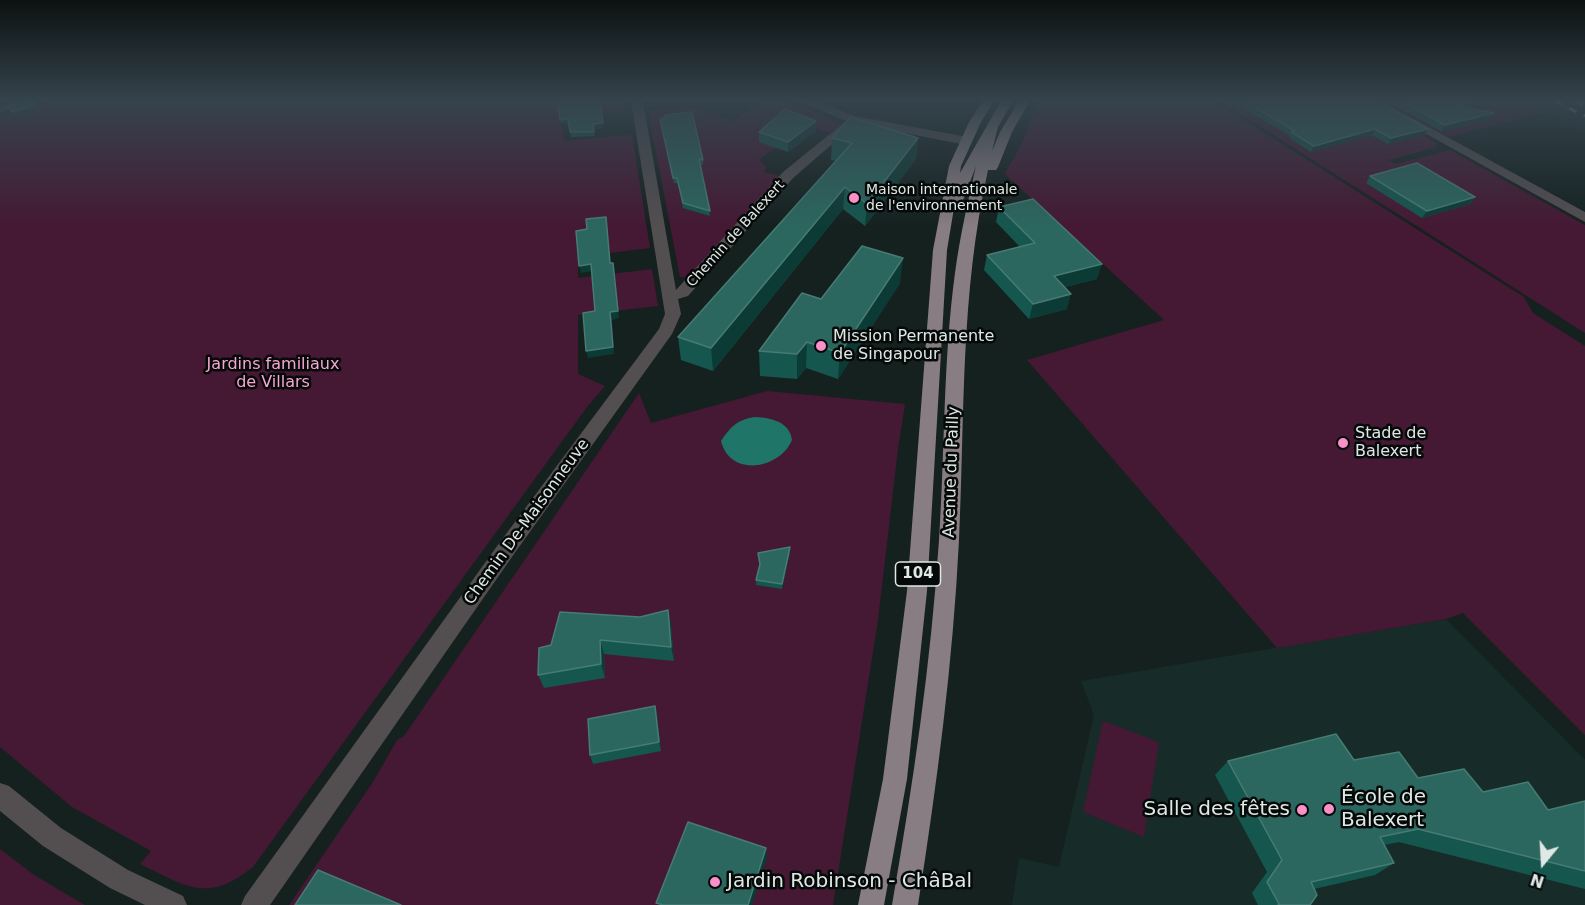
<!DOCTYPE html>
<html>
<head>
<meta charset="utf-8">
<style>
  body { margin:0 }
  #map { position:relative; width:1585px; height:905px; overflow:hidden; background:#15211f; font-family:"DejaVu Sans",sans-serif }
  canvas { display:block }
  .north { position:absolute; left:1513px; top:833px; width:60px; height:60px; -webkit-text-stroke:4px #050a09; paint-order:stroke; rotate:198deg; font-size:16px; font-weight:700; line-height:24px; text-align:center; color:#e0e8e6 }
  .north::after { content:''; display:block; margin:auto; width:21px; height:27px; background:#e0e8e6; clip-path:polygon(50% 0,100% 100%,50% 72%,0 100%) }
</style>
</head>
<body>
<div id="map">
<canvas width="1585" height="905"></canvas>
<div class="north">N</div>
</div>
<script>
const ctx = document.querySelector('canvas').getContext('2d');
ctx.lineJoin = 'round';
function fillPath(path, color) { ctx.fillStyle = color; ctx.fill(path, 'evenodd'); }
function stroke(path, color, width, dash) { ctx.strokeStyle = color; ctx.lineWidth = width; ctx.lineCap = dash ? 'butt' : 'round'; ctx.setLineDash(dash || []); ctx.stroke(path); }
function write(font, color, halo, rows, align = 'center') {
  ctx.font = font + ' "DejaVu Sans",sans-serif'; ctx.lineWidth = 5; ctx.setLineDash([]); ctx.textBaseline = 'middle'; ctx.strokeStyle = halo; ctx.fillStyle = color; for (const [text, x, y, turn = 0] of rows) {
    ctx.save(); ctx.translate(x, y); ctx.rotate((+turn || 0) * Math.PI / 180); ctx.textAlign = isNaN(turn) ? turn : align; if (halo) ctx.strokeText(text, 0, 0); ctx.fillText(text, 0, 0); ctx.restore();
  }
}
fillPath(new Path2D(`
  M 1522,101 L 1585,101 L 1585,132 Z
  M 1446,619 L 1585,760 L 1585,905 L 1012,905 L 1019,858 L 1059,867 L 1094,715 L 1081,681 Z`), '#172c28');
fillPath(new Path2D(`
  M 50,101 L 627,101 L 628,110 L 559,117 L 565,141 L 632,134 L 650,248 L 578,257 L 578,278 L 652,269 L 658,306 L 578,315 L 578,374 L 605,386 L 587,407 L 253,867 C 207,904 186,886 140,864 L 151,851 L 72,807 L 0,747 L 0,116 Z
  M 764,101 L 786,101 L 841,123 L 841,126 L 830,133 L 801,123 L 771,145 L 776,147 L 759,160 L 767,168 L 763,172 L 780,176 L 688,278 L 680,277 L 648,111 L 694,107 L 731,121 Z
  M 1040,101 L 1214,101 L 1524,297 L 1533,313 L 1585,346 L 1585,735 L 1463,613 L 1446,619 L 1277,648 L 1027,360 L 1164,320 L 1005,174 C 1009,164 1015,158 1019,149 C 1027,133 1030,116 1040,101 Z
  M 1220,101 L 1362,101 L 1435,142 L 1437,147 L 1389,160 L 1395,164 L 1450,150 L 1585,225 L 1585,333 Z
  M 1525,101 L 1546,112 L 1449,137 L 1385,102 Z
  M 767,391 L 905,404 L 898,449 L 878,620 L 833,905 L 289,905 L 373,782 L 397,740 L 404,736 L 639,393 L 651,423 Z
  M 1103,721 L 1159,742 L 1144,837 L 1083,812 Z
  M 0,849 L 34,875 L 85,905 L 0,905 Z`), '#451833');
fillPath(new Path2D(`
  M 755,417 C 771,418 789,421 792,440 C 780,469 730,478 721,441 C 730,427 738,419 755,417 Z`), '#1f7568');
fillPath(new Path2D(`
  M 17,101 L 36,101 L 0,113 L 0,106 Z
  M 631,101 L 643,101 L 676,290 L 783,172 L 846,121 L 799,101 L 815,101 L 855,116 L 967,137 L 973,141 L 967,145 L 853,123 L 852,127 L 793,178 L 688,296 L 678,299 L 681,314 L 672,334 L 514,554 L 270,905 L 241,905 L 245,896 L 500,542 L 659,329 L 665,314 Z
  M 1367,101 L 1381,101 L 1585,212 L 1585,222 Z
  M 0,783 L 9,786 L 61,828 L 128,870 L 183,896 L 187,905 L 145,905 L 110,888 L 43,846 L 0,811 Z`), '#534e50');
fillPath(new Path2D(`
  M 983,101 L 994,101 L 981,122 L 961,166 L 960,173 L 1001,101 L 1013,101 L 998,127 L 992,151 L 1000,132 L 1019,101 L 1030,101 L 1012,132 L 998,167 L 996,170 L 988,170 C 960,296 965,413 959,540 C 953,662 937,784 918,905 L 892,905 C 913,784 931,663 939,540 C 945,451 943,361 955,273 C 960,236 968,201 976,166 L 964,198 L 962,201 L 955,202 L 947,250 L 927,591 L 907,779 L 884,905 L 858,905 L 883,779 L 907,591 L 933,250 L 949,166 L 969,122 Z`), '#887d82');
stroke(new Path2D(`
  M 1555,101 L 1585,116
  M 1576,101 L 1585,106`), '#b3bcba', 3, [8, 8]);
fillPath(new Path2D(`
  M 557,101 L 603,128 L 594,129 L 595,136 L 571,137 L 569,124 L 561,124 Z
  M 1231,101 L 1377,101 L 1428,129 L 1424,135 L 1388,144 L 1372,135 L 1311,152 L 1289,138 L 1290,136 Z
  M 1386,101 L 1493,101 L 1468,108 L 1490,120 L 1441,131 Z
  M 660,119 L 703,160 L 703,165 L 700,164 L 710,216 L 683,208 L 678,183 L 674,183 Z
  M 816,121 L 816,131 L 788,152 L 759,142 L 759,132 Z
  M 832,138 L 918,138 L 916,159 L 865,226 L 843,209 L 713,371 L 681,360 L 678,337 L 836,161 L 831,160 Z
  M 1370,176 L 1475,197 L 1470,204 L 1422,218 L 1366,183 Z
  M 999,207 L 1097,279 L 1065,287 L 1067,309 L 1029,319 L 984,270 L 987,255 L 1020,247 L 996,222 Z
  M 900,283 L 838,379 L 806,368 L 797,379 L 760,376 L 759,351 L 821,299 Z
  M 790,552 L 782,589 L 756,585 L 756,580 L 760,565 L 758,553 Z
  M 668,610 L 671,624 L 674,661 L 604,654 L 605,678 L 544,688 L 538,675 L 551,645 L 640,617 Z
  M 655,706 L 657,715 L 661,751 L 593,764 L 590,755 Z
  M 1354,760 L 1418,778 L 1483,792 L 1548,810 L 1585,801 L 1585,889 L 1399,842 L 1384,845 L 1394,863 L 1375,875 L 1314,889 L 1310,905 L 1258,905 L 1252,893 L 1267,872 L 1215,775 L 1228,761 Z`), '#15574e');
fillPath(new Path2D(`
  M 600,101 L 603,128 L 594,129 L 595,136 L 593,124 Z
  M 1474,101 L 1493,101 L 1454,112 L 1458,106 Z
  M 37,105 L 40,109 L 15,117 L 12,112 Z
  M 1494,113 L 1490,120 L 1441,131 L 1445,125 Z
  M 568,119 L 569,124 L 561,124 L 560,120 Z
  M 816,121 L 816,131 L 788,152 L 788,142 Z
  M 1375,129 L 1372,135 L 1311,152 L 1314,146 Z
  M 1428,129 L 1424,135 L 1388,144 L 1391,138 Z
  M 918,138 L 916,159 L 865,226 L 867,204 Z
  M 845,187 L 843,209 L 713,371 L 711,348 Z
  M 1475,197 L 1470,204 L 1422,218 L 1427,211 Z
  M 903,258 L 900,283 L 838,379 L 840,353 Z
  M 613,263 L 619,318 L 612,320 L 614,354 L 588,358 L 586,351 L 610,312 Z
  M 591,264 L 592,271 L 581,273 L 579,266 Z
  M 1102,264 L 1097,279 L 1050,291 L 1054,276 Z
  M 1071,294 L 1067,309 L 1029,319 L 1033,304 Z
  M 807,342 L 806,368 L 797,379 L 797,354 Z
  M 790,547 L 790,552 L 782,589 L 782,584 Z
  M 668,610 L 671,624 L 674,661 L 671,647 Z
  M 600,640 L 604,654 L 605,678 L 601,664 Z
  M 655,706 L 657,715 L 661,751 L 659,742 Z
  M 766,848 L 767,858 L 752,905 L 748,905 Z`), '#0c3b35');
const building = new Path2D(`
  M 24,101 L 34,101 L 37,105 L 12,112 L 7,107 Z
  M 557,101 L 600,101 L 603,123 L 593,124 L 594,132 L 570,132 L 568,119 L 560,120 Z
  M 1244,101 L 1377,101 L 1428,129 L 1391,138 L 1375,129 L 1314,146 L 1291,132 L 1295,131 Z
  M 1401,101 L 1474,101 L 1458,106 L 1494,113 L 1445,125 Z
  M 785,109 L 816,121 L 788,142 L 759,132 Z
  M 692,112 L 703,160 L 699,159 L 710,211 L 683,203 L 677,178 L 673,178 L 660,119 L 665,118 L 665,115 Z
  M 851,117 L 918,138 L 867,204 L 845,187 L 711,348 L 678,337 L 852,143 L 832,138 Z
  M 1417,163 L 1475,197 L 1427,211 L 1370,176 Z
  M 1033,199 L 1102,264 L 1054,276 L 1071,294 L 1033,304 L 987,255 L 1035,243 L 999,207 Z
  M 606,217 L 610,263 L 613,263 L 618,311 L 610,312 L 613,347 L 586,351 L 583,313 L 595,311 L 591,264 L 579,266 L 576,231 L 587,229 L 586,219 Z
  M 862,246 L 903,258 L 840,353 L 807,342 L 797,354 L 759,351 L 802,293 L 821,299 Z
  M 790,547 L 782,584 L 756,580 L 760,564 L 758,553 Z
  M 668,610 L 671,647 L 600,640 L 601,664 L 538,675 L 539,648 L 551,645 L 560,612 L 640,617 Z
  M 655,706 L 659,742 L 590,755 L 588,719 Z
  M 1336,734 L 1354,760 L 1399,752 L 1418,778 L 1464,769 L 1483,792 L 1528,782 L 1548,810 L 1585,801 L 1585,871 L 1418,829 L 1380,837 L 1394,863 L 1311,882 L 1317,895 L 1310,905 L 1278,905 L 1279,904 L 1267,882 L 1282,860 L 1228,761 Z
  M 688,822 L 766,848 L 748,905 L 663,905 L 656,903 Z
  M 318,870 L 401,905 L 295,905 Z`);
fillPath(building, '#2b675f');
stroke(building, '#477b74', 1.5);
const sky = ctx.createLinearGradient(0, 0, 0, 228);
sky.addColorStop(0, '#0c1211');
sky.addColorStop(0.44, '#35434d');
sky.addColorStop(1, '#35434d00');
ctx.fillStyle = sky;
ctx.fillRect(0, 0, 1585, 228);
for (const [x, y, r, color] of [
  [854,198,6,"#f990ca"],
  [821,346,6,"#f990ca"],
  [1343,443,6,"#f990ca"],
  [1329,809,6,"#f990ca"],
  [1302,810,6,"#f990ca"],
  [715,882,6,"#f990ca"]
]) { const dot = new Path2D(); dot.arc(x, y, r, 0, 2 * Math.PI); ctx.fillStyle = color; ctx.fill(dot); stroke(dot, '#050a09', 2); }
write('14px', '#e0e8e6', '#050a09', [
  ["Maison internationale",866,190],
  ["de l'environnement",866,206]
], 'left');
write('14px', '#e0e8e6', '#050a09', [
  ["Chemin de Balexert",736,234,-48]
]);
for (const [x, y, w] of [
  [918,574,45]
]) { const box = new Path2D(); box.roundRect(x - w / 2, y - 12, w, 24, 4.5); ctx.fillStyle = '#050a09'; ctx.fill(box); stroke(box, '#e0e8e6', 1.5); }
write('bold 15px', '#e0e8e6', null, [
  ["104",918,574]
]);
write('16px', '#e0e8e6', '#050a09', [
  ["Mission Permanente",833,337],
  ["de Singapour",833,355],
  ["Stade de",1355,434],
  ["Balexert",1355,452]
], 'left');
write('16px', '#f7a5d1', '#050a09', [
  ["Jardins familiaux",273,365],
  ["de Villars",273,383]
]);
write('16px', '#e0e8e6', '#050a09', [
  ["Avenue du Pailly",952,472,-88],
  ["Chemin De-Maisonneuve",527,522,-54]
]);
write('20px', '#e0e8e6', '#050a09', [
  ["École de",1341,798],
  ["Balexert",1341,821],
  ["Salle des fêtes",1290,810,"right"],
  ["Jardin Robinson - ChâBal",727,882]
], 'left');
</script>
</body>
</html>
